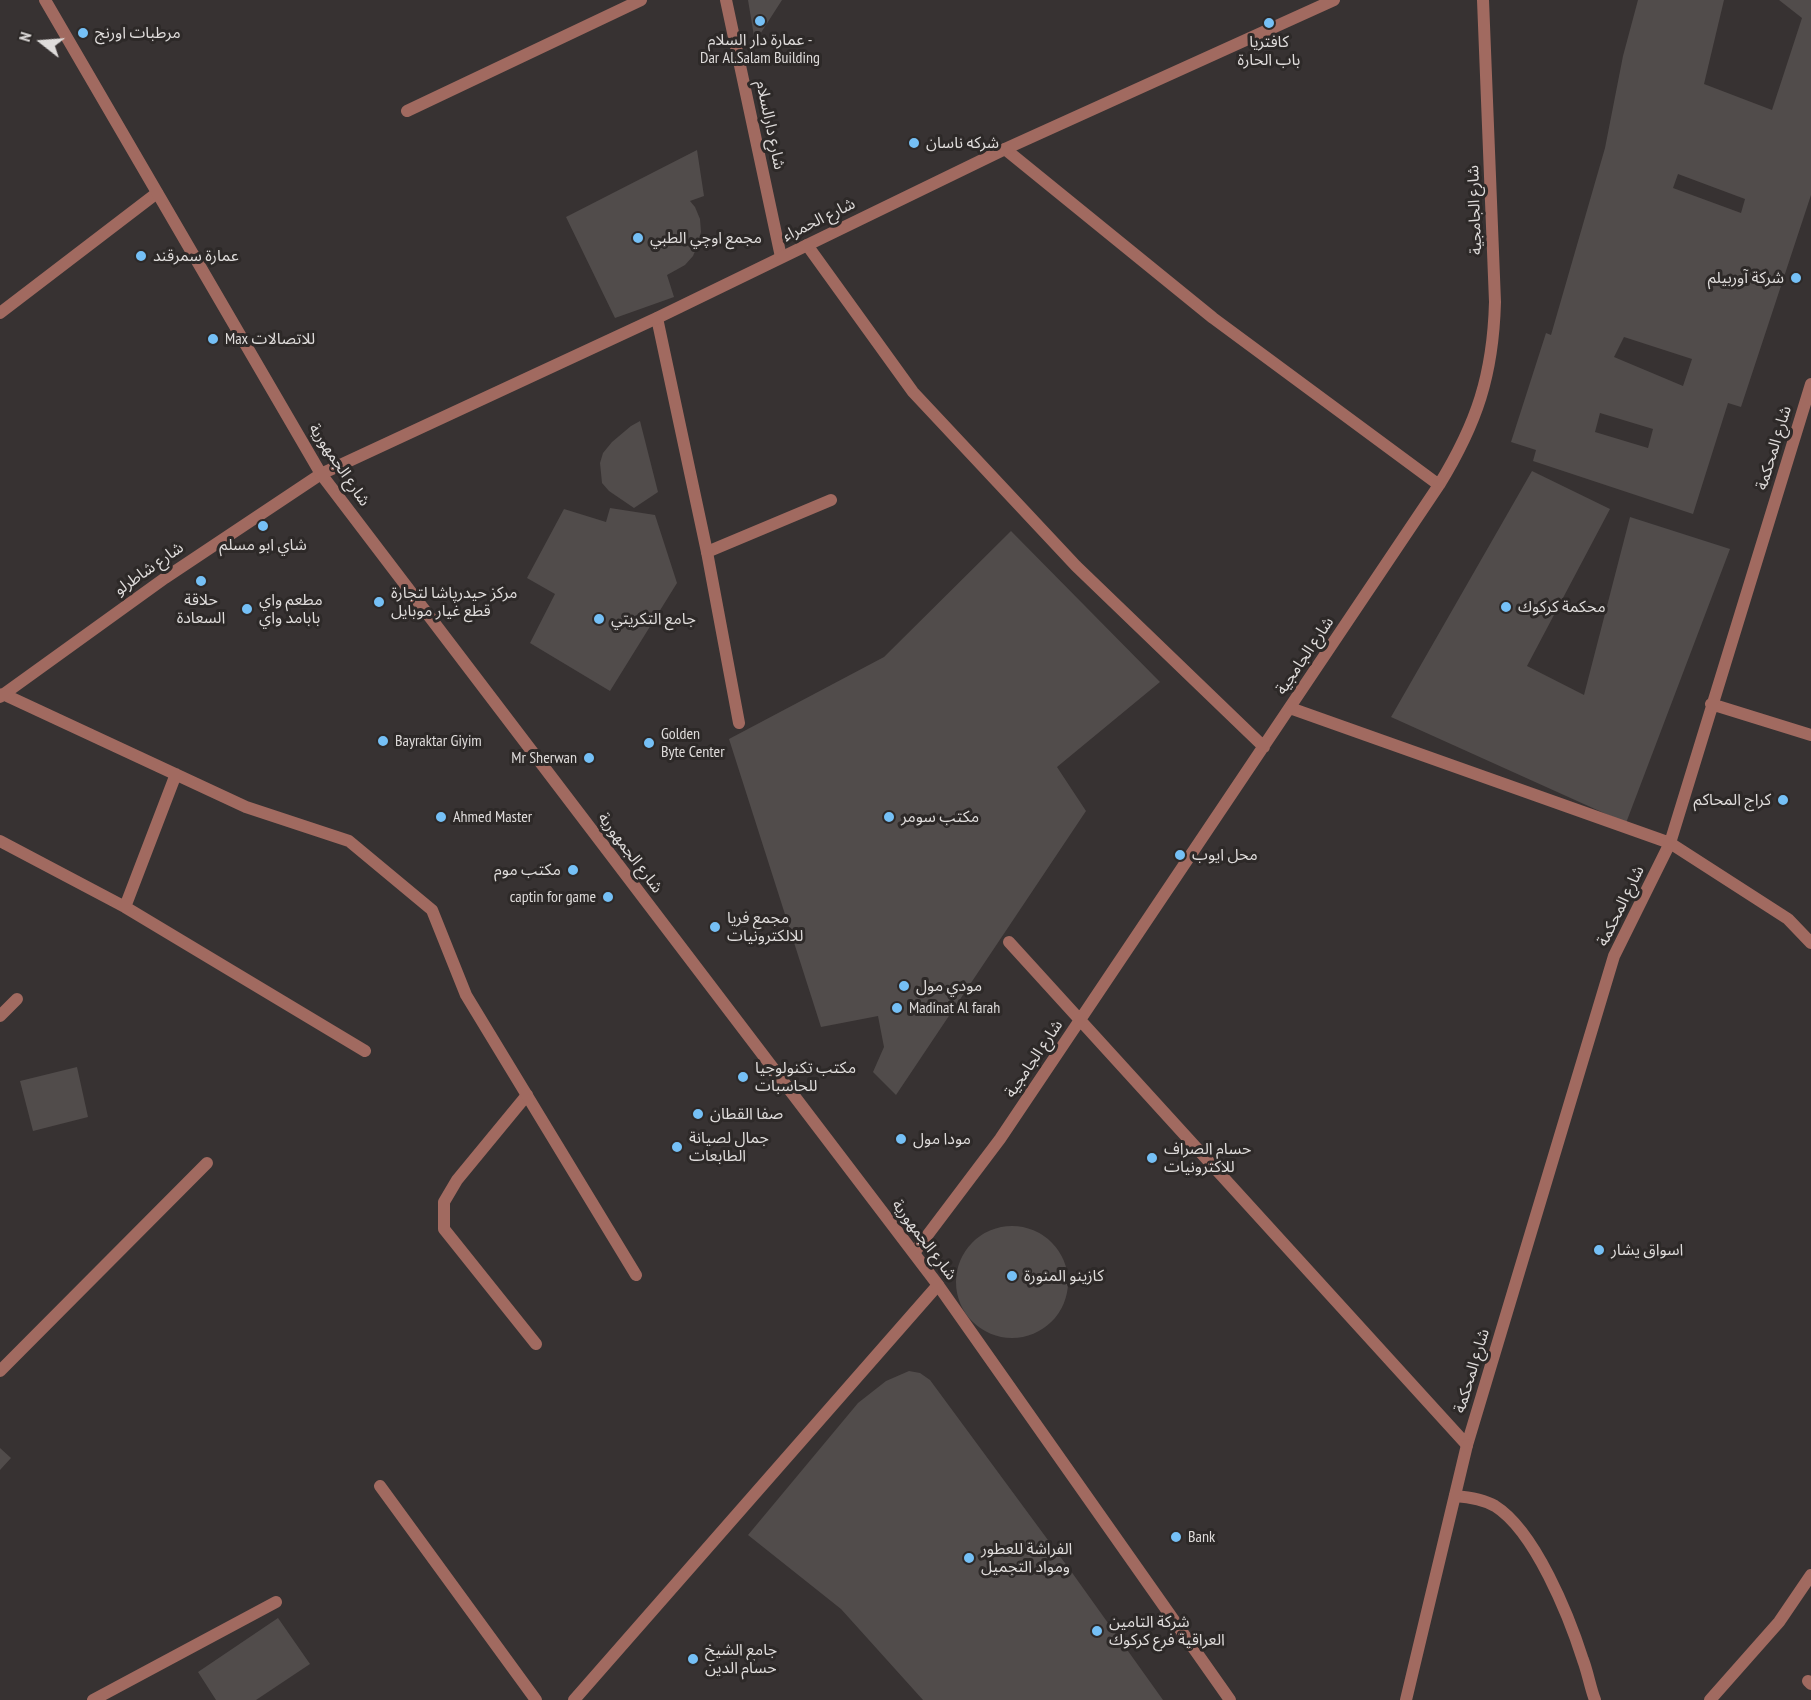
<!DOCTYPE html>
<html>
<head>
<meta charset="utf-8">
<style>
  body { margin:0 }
  #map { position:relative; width:1811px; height:1700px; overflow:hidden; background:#373232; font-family:"PT Sans Narrow",sans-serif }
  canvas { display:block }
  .north { position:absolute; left:12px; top:12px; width:60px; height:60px; -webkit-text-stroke:4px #2d2928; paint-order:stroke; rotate:287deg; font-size:16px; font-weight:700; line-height:24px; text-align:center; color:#dfdcdb }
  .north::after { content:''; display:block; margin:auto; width:21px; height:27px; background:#dfdcdb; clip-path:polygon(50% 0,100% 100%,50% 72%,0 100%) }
</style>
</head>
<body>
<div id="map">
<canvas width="1811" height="1700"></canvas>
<div class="north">N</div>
</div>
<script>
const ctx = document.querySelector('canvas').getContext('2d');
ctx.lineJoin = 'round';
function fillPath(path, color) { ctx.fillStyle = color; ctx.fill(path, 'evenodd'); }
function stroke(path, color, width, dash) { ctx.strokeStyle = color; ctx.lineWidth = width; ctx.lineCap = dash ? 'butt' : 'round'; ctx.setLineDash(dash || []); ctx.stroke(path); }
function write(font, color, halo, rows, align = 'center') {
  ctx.font = font + ' "PT Sans Narrow","Noto Sans Arabic",sans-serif'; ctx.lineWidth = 6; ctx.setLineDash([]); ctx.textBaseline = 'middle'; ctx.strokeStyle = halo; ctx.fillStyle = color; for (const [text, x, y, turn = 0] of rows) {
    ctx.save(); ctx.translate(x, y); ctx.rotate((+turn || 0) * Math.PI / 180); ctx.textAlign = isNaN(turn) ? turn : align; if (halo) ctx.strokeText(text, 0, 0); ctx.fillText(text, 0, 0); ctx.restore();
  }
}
fillPath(new Path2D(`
  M 748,0 L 782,0 L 755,42 Z
  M 1638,0 L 1724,0 L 1704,84 L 1772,110 L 1802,18 L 1779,0 L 1811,0 L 1811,195 L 1741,407 L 1728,403 L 1693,514 L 1533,461 L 1536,450 L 1511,442 L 1546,333 L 1551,335 L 1605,148 L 1623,56 ZM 1678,174 L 1745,199 L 1741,213 L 1673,188 ZM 1624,337 L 1692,359 L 1683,386 L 1614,357 ZM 1600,413 L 1653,429 L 1648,448 L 1595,432 Z
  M 697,150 L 704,196 L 690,201 L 695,207 L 700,219 L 701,232 L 698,244 L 693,256 L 685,265 L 667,275 L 674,297 L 615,318 L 566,217 Z
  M 640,421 L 658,492 L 634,508 L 609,491 L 602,483 L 600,463 L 603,453 L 612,442 L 631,426 Z
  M 1532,471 L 1610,509 L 1527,666 L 1584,695 L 1630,517 L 1730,549 L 1626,823 L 1391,717 Z
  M 610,508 L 655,515 L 677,583 L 610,691 L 530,643 L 555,594 L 527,578 L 564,509 L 606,522 Z
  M 1011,531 L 1160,682 L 1057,767 L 1086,811 L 896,1095 L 873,1072 L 884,1047 L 878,1016 L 821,1027 L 729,739 L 884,657 Z
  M 77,1067 L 88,1117 L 33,1131 L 20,1081 Z
  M956 1282a56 56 0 1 1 112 0a56 56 0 1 1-112 0Z
  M 909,1371 L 920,1373 L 930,1380 L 1073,1574 L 1163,1700 L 923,1700 L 841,1609 L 748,1535 L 858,1403 L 886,1381 Z
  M 0,1448 L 11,1458 L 0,1470 Z
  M 278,1618 L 310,1664 L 256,1700 L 216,1700 L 198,1672 Z`), '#514c4b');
stroke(new Path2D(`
  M 707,552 L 831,500
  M 0,1016 L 17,999
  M 527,1095 L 457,1180 L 444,1202 L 444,1229 L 536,1344
  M 380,1486 L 536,1700
  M 1808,1681 L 1811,1684`), '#a16a60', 12);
stroke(new Path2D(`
  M 726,0 L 781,257
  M 407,111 L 641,0
  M 1005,149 L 1213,318 L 1439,485
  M 807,245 L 913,392 L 1076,566 L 1264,747
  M 0,313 L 157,193
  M 657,318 L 707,552 L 739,723
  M 3,694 L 246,807 L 349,841 L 432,910 L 466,995 L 636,1275
  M 0,697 L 165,578 L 321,474
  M 1711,704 L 1811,735
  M 1290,708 L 1670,843 L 1788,919 L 1811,943
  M 0,841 L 125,907 L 365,1051
  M 125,907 L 176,774
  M 1009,942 L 1467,1445
  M 914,1253 L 1000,1139 L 1439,485 C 1477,423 1493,375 1495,302 L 1483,0
  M 0,1371 L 207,1163
  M 1467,1445 L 1614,956 L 1670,843 L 1811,384
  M 1455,1496 C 1468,1497 1483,1499 1495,1506 C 1535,1531 1569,1616 1583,1660 C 1588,1673 1590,1687 1595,1700
  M 93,1700 L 276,1602
  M 574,1700 L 938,1285
  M 1710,1700 L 1779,1622 L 1811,1575`), '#a16a60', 12);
stroke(new Path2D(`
  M 45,0 L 321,474 L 938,1285 L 1230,1700
  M 321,474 L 657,318 L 1005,149 L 1334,0
  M 1406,1700 L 1467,1445`), '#a16a60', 12);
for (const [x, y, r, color] of [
  [760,21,6,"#75c0f6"],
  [1269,23,6,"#75c0f6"],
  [83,33,6,"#75c0f6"],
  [914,143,6,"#75c0f6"],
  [638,238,6,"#75c0f6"],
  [141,256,6,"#75c0f6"],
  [1796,278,6,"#75c0f6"],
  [213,339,6,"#75c0f6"],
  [263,526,6,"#75c0f6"],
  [201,581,6,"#75c0f6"],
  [379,602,6,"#75c0f6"],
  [1506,607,6,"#75c0f6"],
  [247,609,6,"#75c0f6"],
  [599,619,6,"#75c0f6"],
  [383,741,6,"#75c0f6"],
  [649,743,6,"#75c0f6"],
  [589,758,6,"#75c0f6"],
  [1783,800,6,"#75c0f6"],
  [441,817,6,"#75c0f6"],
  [889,817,6,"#75c0f6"],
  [1180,855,6,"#75c0f6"],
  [573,870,6,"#75c0f6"],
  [608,897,6,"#75c0f6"],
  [715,927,6,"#75c0f6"],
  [904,986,6,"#75c0f6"],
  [897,1008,6,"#75c0f6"],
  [743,1077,6,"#75c0f6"],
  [698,1114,6,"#75c0f6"],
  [901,1139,6,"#75c0f6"],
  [677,1147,6,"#75c0f6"],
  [1152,1158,6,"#75c0f6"],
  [1599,1250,6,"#75c0f6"],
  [1012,1276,6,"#75c0f6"],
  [1176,1537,6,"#75c0f6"],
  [969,1558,6,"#75c0f6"],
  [1097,1631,6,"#75c0f6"],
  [693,1659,6,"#75c0f6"]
]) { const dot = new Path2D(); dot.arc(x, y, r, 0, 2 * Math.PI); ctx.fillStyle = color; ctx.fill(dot); stroke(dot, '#2d2928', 2); }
write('16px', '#dfdcdb', '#2d2928', [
  ["مرطبات اورنج",95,33],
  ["عمارة دار السلام -",760,40,"center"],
  ["Dar Al.Salam Building",760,58,"center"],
  ["كافتريا",1269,42,"center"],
  ["باب الحارة",1269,60,"center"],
  ["شرکە ناسان",926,143],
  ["مجمع اوچي الطبي",650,238],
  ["عمارة سمرقند",153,256],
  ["شركة آوربيلم",1784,278,"right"],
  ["Max للاتصالات",225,339],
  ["شاي ابو مسلم",263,545,"center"],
  ["مركز حيدرپاشا لتجارة",391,593],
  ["قطع غيار موبايل",391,611],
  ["حلاقة",201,600,"center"],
  ["السعادة",201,618,"center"],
  ["مطعم واي",259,600],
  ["بابامد واي",259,618],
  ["محكمة كركوك",1518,607],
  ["جامع التكريتي",611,619],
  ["Golden",661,734],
  ["Byte Center",661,752],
  ["Bayraktar Giyim",395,741],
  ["Mr Sherwan",577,758,"right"],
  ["كراج المحاكم",1771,800,"right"],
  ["Ahmed Master",453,817],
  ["مكتب سومر",901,817],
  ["محل ايوب",1192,855],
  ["مكتب موم",561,870,"right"],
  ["captin for game",596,897,"right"],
  ["مجمع فريا",727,918],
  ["للالكترونيات",727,936],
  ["مودي مول",916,986],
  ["Madinat Al farah",909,1008],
  ["مكتب تكنولوجيا",755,1068],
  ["للحاسبات",755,1086],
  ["صفا القطان",710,1114],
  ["جمال لصيانة",689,1138],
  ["الطابعات",689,1156],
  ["مودا مول",913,1139],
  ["حسام الصراف",1164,1149],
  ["للاكترونيات",1164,1167],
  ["اسواق يشار",1611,1250],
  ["كازينو المنورة",1024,1276],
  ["Bank",1188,1537],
  ["الفراشة للعطور",981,1549],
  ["ومواد التجميل",981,1567],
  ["شركة التامين",1109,1622],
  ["العراقية فرع كركوك",1109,1640],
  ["جامع الشيخ",705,1650],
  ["حسام الدين",705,1668]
], 'left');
write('16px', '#dfdcdb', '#2d2928', [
  ["شارع دارالسلام",770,125,78],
  ["شارع الجامجية",1475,210,-92],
  ["شارع الحمراء",819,220,-26],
  ["شارع المحكمة",1774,448,-73],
  ["شارع الجمهورية",339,465,56],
  ["شارع شاطرلو",149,569,-35],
  ["شارع الجامجية",1305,656,-56],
  ["شارع الجمهورية",630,853,53],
  ["شارع المحكمة",1621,906,-64],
  ["شارع الجامجية",1034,1059,-56],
  ["شارع الجمهورية",924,1240,53],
  ["شارع المحكمة",1472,1371,-73]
]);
</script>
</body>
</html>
